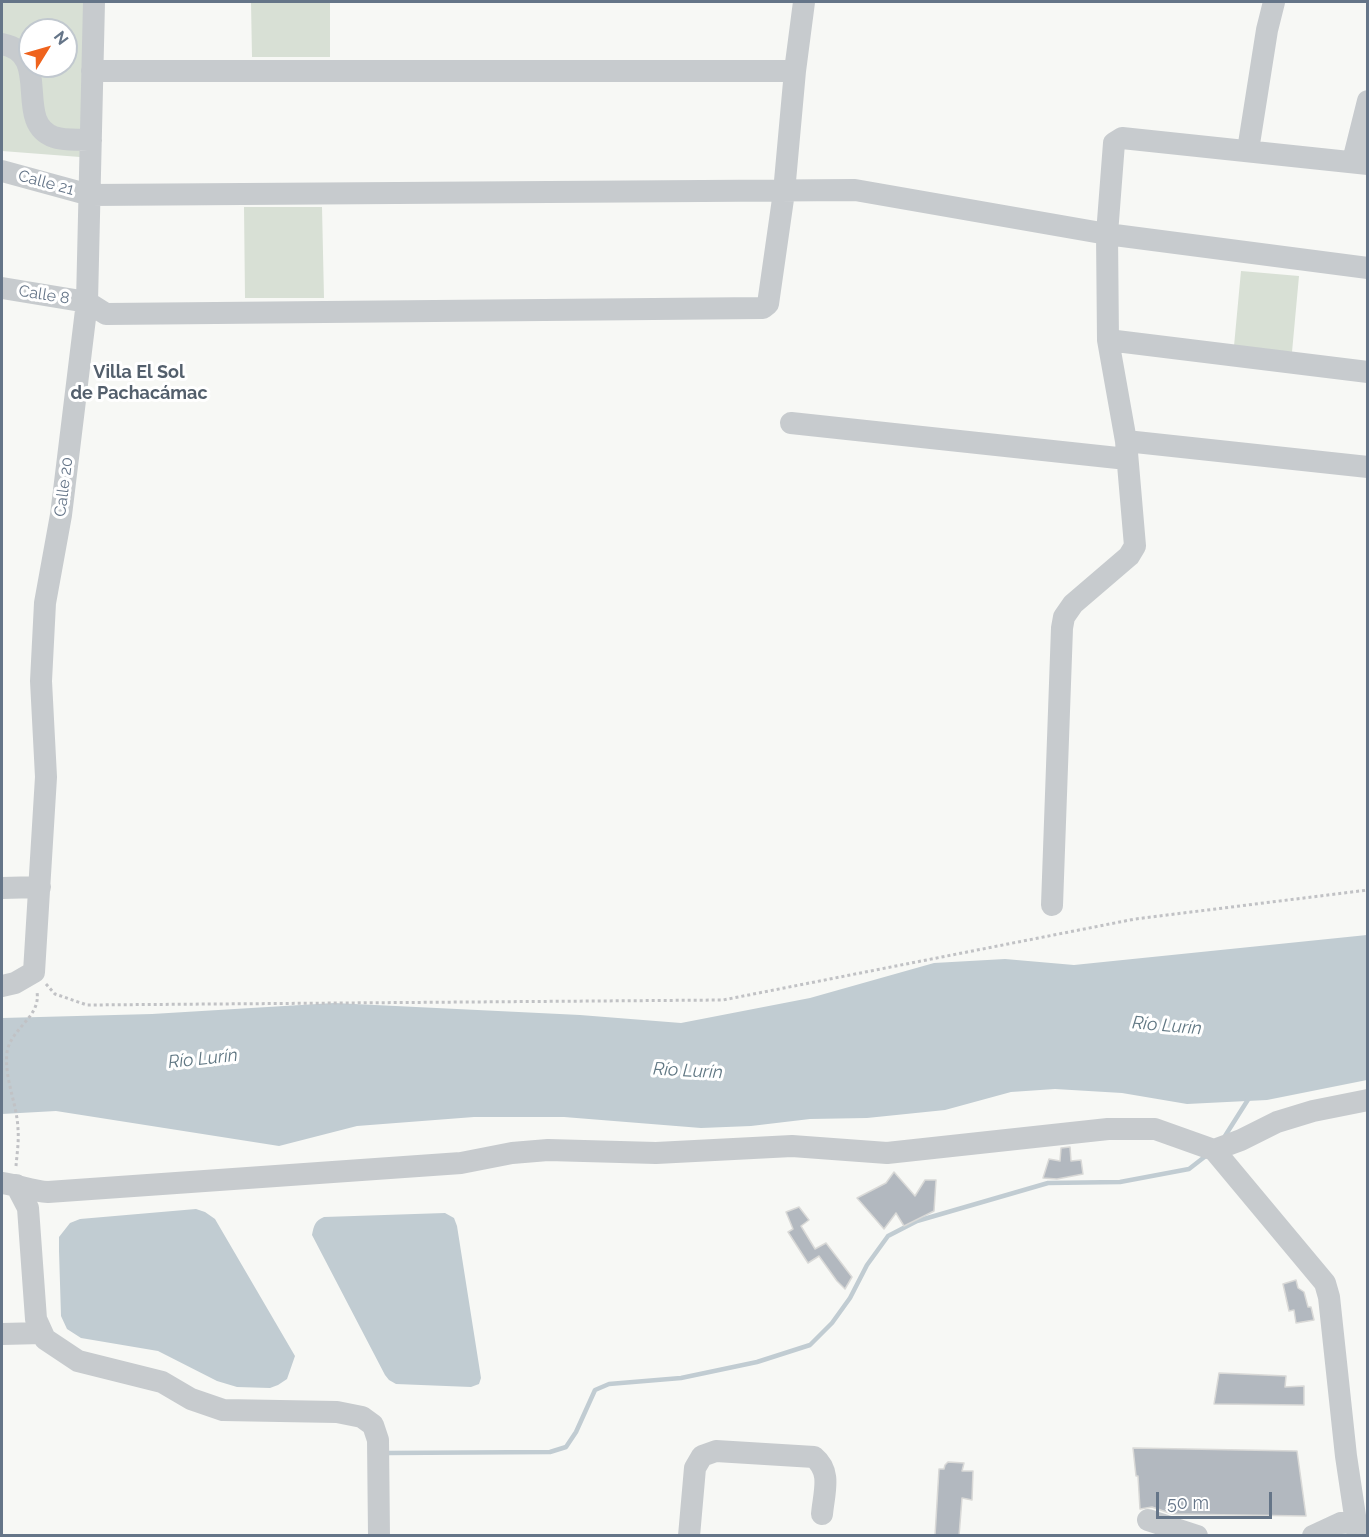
<!DOCTYPE html>
<html>
<head>
<meta charset="utf-8">
<style>
  body { margin:0 }
  #map { position:relative; width:1369px; height:1537px; overflow:hidden; background:#f7f8f5; font-family:Raleway,sans-serif }
  canvas { display:block }
  .frame { position:absolute; inset:0; border:3px solid #657588; pointer-events:none }
  .north { position:absolute; left:18px; top:18px; width:60px; height:60px; box-sizing:border-box; background:#fff; border:2px solid #c1c8cf; border-radius:50%; rotate:53deg; font-size:16px; font-weight:700; line-height:24px; text-align:center; color:#657588 }
  .north::after { content:''; display:block; margin:auto; width:21px; height:27px; background:#ef631d; clip-path:polygon(50% 0,100% 100%,50% 72%,0 100%) }
  .scale { position:absolute; left:1156px; top:1492px; width:116px; height:27px; box-sizing:border-box; border:3px solid #657588; border-top:0; padding-left:8px; font-size:18px; line-height:21px; white-space:nowrap; color:#657588; -webkit-text-stroke:4px #fff; paint-order:stroke }
</style>
</head>
<body>
<div id="map">
<canvas width="1369" height="1537"></canvas>
<div class="frame"></div>
<div class="north">N</div>
<div class="scale">50 m</div>
</div>
<script>
const ctx = document.querySelector('canvas').getContext('2d');
ctx.lineJoin = 'round';
function fillPath(path, color) { ctx.fillStyle = color; ctx.fill(path, 'evenodd'); }
function stroke(path, color, width, dash) { ctx.strokeStyle = color; ctx.lineWidth = width; ctx.lineCap = dash ? 'butt' : 'round'; ctx.setLineDash(dash || []); ctx.stroke(path); }
function write(font, color, halo, rows, align = 'center') {
  ctx.font = font + ' Raleway,sans-serif'; ctx.lineWidth = 6; ctx.setLineDash([]); ctx.textBaseline = 'middle'; ctx.strokeStyle = halo; ctx.fillStyle = color; for (const [text, x, y, turn = 0] of rows) {
    ctx.save(); ctx.translate(x, y); ctx.rotate((+turn || 0) * Math.PI / 180); ctx.textAlign = isNaN(turn) ? turn : align; if (halo) ctx.strokeText(text, 0, 0); ctx.fillText(text, 0, 0); ctx.restore();
  }
}
fillPath(new Path2D(`
  M 2,2 L 84,2 L 80,157 L 2,151 ZM 30,30 L 66,30 L 66,66 L 30,66 Z
  M 251,2 L 330,2 L 330,57 L 252,57 Z
  M 244,207 L 322,207 L 324,298 L 245,298 Z
  M 1241,271 L 1299,276 L 1292,352 L 1234,346 Z`), '#d8e0d5');
fillPath(new Path2D(`
  M 1367,935 L 1367,1080 L 1267,1100 L 1187,1104 L 1122,1093 L 1055,1089 L 1011,1092 L 945,1110 L 867,1118 L 810,1119 L 751,1126 L 701,1128 L 564,1117 L 474,1117 L 357,1126 L 279,1146 L 56,1111 L 2,1114 L 2,1018 L 152,1014 L 334,1003 L 580,1015 L 681,1023 L 810,998 L 934,963 L 1005,959 L 1074,965 Z
  M 196,1209 L 205,1212 L 215,1219 L 295,1356 L 287,1379 L 278,1385 L 270,1388 L 237,1387 L 217,1381 L 158,1351 L 81,1338 L 67,1329 L 61,1316 L 59,1251 L 59,1237 L 70,1223 L 80,1219 Z
  M 445,1213 L 454,1218 L 457,1226 L 481,1378 L 479,1384 L 471,1387 L 396,1384 L 389,1380 L 385,1375 L 312,1235 C 314,1225 315,1221 324,1217 Z`), '#c1ccd2');
stroke(new Path2D(`
  M 1225,1136 L 1249,1098
  M 387,1455 L 387,1453 L 550,1452 L 566,1447 L 576,1432 L 595,1390 L 609,1384 L 681,1378 L 757,1362 L 810,1345 L 832,1323 L 850,1298 L 867,1265 L 888,1236 L 917,1221 L 1048,1183 L 1120,1182 L 1189,1169 L 1207,1155`), '#c1ccd2', 4.5);
const building = new Path2D(`
  M 1070,1147 L 1071,1161 L 1081,1160 L 1083,1174 L 1057,1179 L 1043,1178 L 1049,1159 L 1060,1161 L 1061,1148 Z
  M 894,1172 L 915,1196 L 925,1180 L 936,1180 L 934,1211 L 904,1226 L 896,1213 L 884,1229 L 857,1198 L 886,1183 Z
  M 799,1207 L 809,1220 L 801,1226 L 815,1249 L 826,1243 L 852,1277 L 845,1289 L 837,1281 L 819,1256 L 808,1263 L 788,1232 L 793,1229 L 786,1212 Z
  M 1296,1280 L 1298,1288 L 1304,1292 L 1308,1307 L 1311,1307 L 1314,1320 L 1296,1323 L 1294,1310 L 1289,1311 L 1283,1284 Z
  M 1219,1373 L 1286,1376 L 1285,1387 L 1304,1386 L 1304,1405 L 1214,1404 Z
  M 1133,1448 L 1297,1451 L 1306,1516 L 1172,1514 L 1152,1507 L 1140,1509 L 1138,1476 L 1136,1476 Z
  M 948,1462 L 964,1463 L 962,1471 L 973,1471 L 972,1500 L 962,1498 L 959,1536 L 935,1536 L 939,1469 L 944,1469 L 945,1465 Z`);
fillPath(building, '#b2b8bf');
stroke(building, '#d9d9d7', 1.5);
stroke(new Path2D(`
  M 46,984 L 55,994 L 87,1005 L 723,1000 L 1135,919 L 1368,890
  M 16,1166 C 17,1154 19,1141 18,1129 C 17,1103 4,1079 7,1052 C 11,1028 41,1017 37,992`), '#c1c2c5', 3, [3, 3]);
stroke(new Path2D(`
  M 2,44 C 54,54 12,122 54,137 C 64,141 79,139 91,140
  M 92,71 L 795,71
  M 1248,150 L 1267,30 L 1274,2
  M 1353,161 L 1368,101
  M 2,171 L 90,195 L 855,190 L 1107,234 L 1368,268
  M 2,288 L 87,302 L 106,314 L 763,308 L 768,304 L 784,192 L 795,71 L 804,2
  M 1108,340 L 1368,372
  M 791,423 L 1127,459
  M 1126,441 L 1368,467
  M 2,888 L 40,887
  M 1052,905 L 1062,628 L 1064,617 L 1073,604 L 1129,556 L 1135,546 L 1126,441 L 1108,340 L 1107,234 L 1114,143 L 1122,138 L 1368,164
  M 2,986 L 15,983 L 34,972 L 46,777 L 41,681 L 45,603 L 61,515 L 87,302 L 94,2
  M 1214,1150 L 1325,1283 L 1329,1297 L 1346,1456 L 1358,1536
  M 2,1183 C 18,1185 32,1191 48,1192 L 461,1163 L 512,1153 L 548,1150 L 656,1153 L 792,1146 L 887,1153 L 1108,1129 L 1155,1129 L 1214,1150 L 1241,1140 L 1277,1122 L 1313,1111 L 1368,1100
  M 16,1185 L 28,1208 L 36,1319 L 45,1339 L 78,1361 L 162,1382 L 191,1399 L 223,1410 L 337,1412 L 362,1417 L 373,1425 L 378,1440 L 379,1536
  M 2,1334 L 42,1333
  M 1148,1520 L 1197,1536
  M 689,1536 L 695,1468 L 702,1456 L 716,1451 L 814,1457 C 832,1472 824,1492 822,1514
  M 1313,1536 L 1341,1523 L 1356,1522`), '#c7cbce', 22);
write('16px', '#657588', '#fff', [
  ["Calle 21",46,183,15],
  ["Calle 8",44,295,9],
  ["Calle 20",64,487,-83]
]);
write('bold 18px', '#535f6c', '#fff', [
  ["Villa El Sol",139,373],
  ["de Pachacámac",139,394]
]);
write('italic 18px', '#607783', '#fff', [
  ["Río Lurín",1167,1026,5],
  ["Río Lurín",203,1059,-6],
  ["Río Lurín",688,1071,3]
]);
</script>
</body>
</html>
